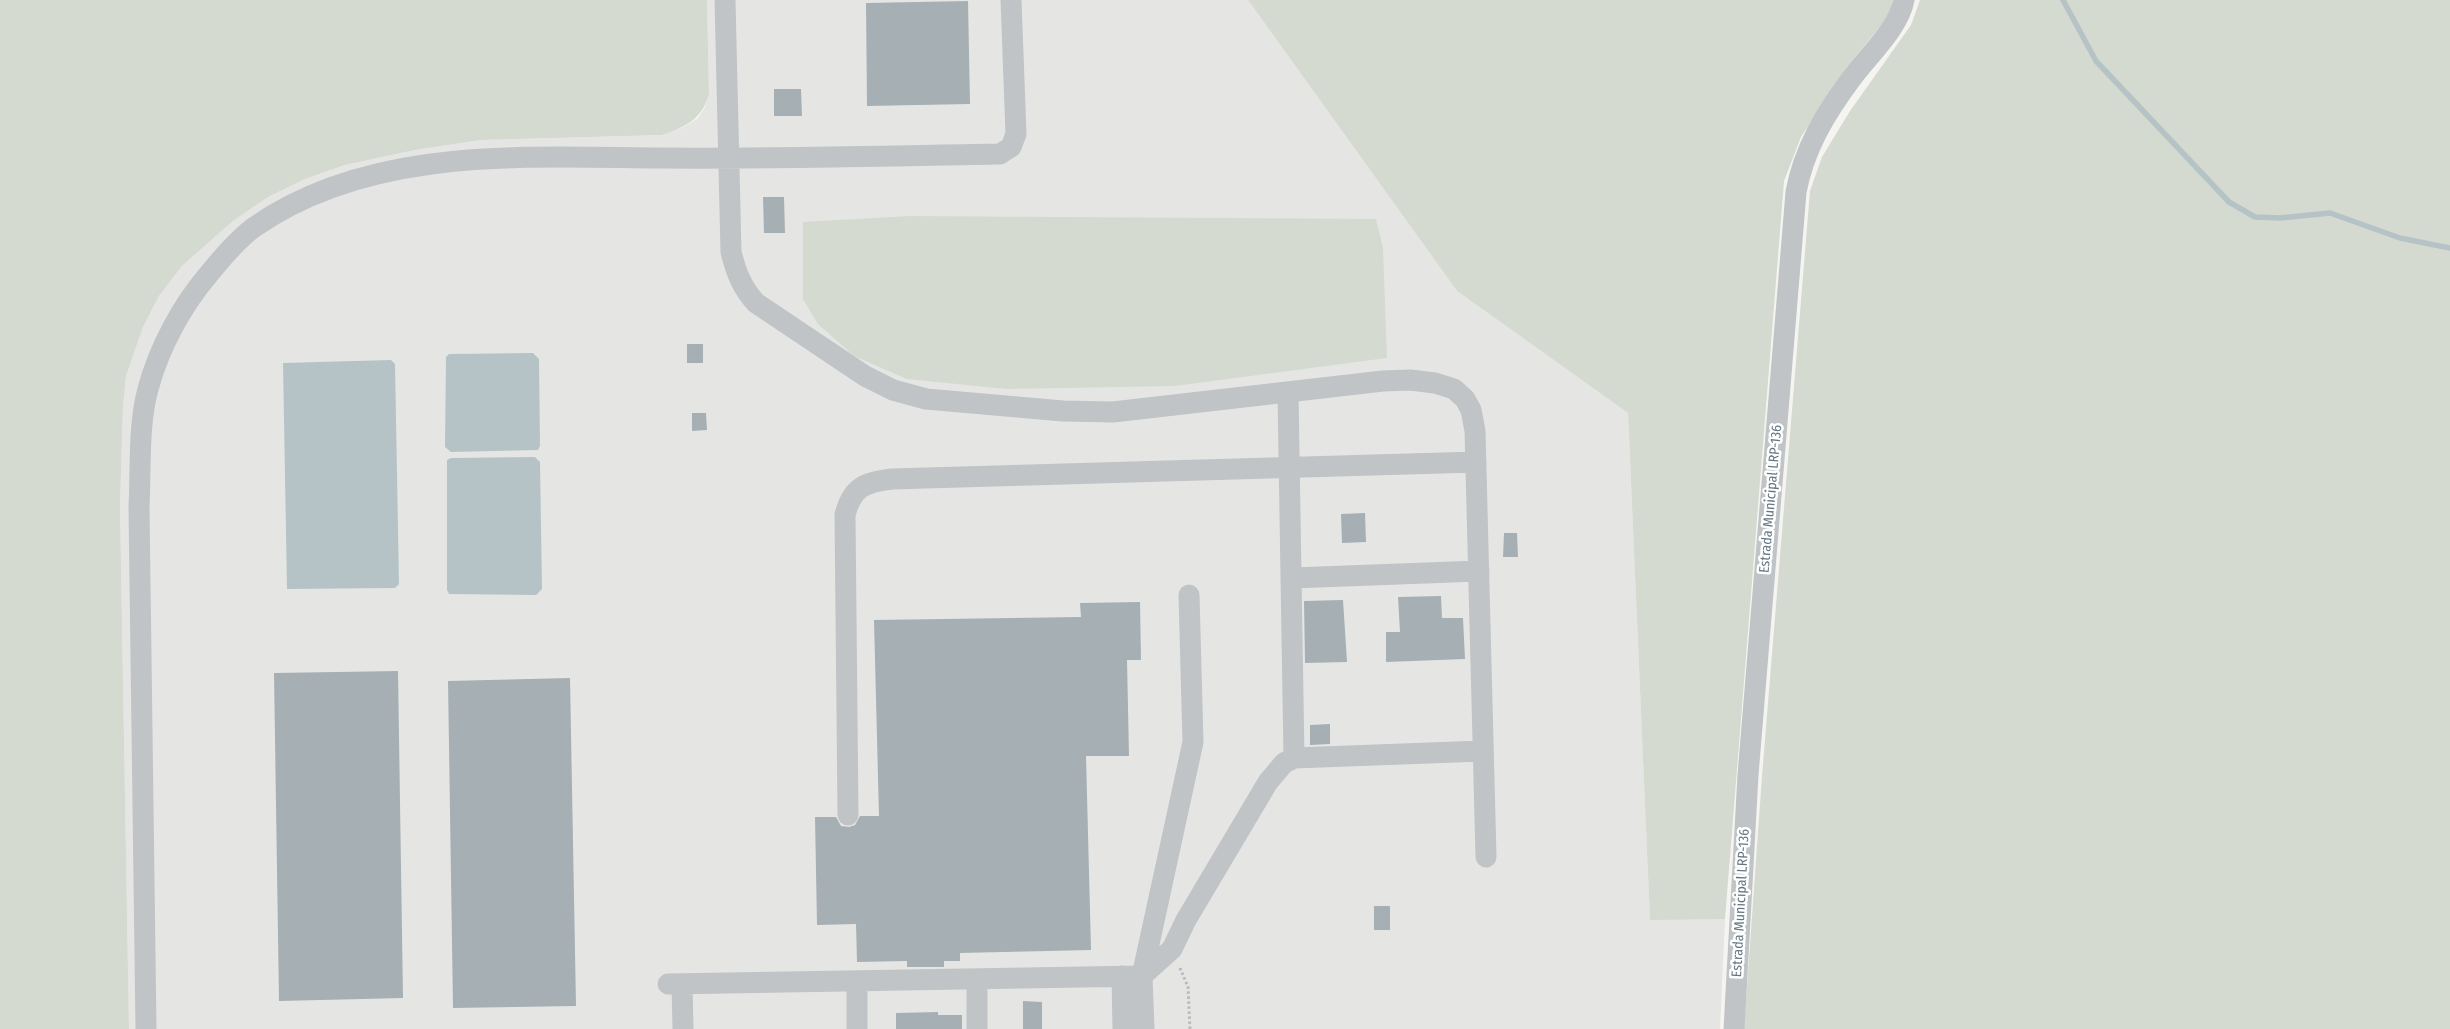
<!DOCTYPE html>
<html>
<head>
<meta charset="utf-8">
<style>
  body { margin:0 }
  canvas { display:block; background:#f5f4f0 }
</style>
</head>
<body>
<canvas width="2450" height="1029"></canvas>
<script>
const ctx = document.querySelector('canvas').getContext('2d');
ctx.lineJoin = 'round';
function fillPath(path, color) { ctx.fillStyle = color; ctx.fill(path, 'evenodd'); }
function stroke(path, color, width, dash) { ctx.strokeStyle = color; ctx.lineWidth = width; ctx.lineCap = dash ? 'butt' : 'round'; ctx.setLineDash(dash || []); ctx.stroke(path); }
function write(font, color, halo, rows, align = 'center') {
  ctx.font = font + ' "Fira Sans Condensed",sans-serif'; ctx.lineWidth = 5; ctx.setLineDash([]); ctx.textBaseline = 'middle'; ctx.strokeStyle = halo; ctx.fillStyle = color; for (const [text, x, y, turn = 0] of rows) {
    ctx.save(); ctx.translate(x, y); ctx.rotate((+turn || 0) * Math.PI / 180); ctx.textAlign = isNaN(turn) ? turn : align; if (halo) ctx.strokeText(text, 0, 0); ctx.fillText(text, 0, 0); ctx.restore();
  }
}
fillPath(new Path2D(`
  M 707,0 L 1248,0 L 1457,291 L 1628,413 L 1650,919 L 1725,919 L 1720,1029 L 129,1029 L 120,505 L 123,407 L 126,376 L 143,327 L 159,296 L 182,266 L 233,221 L 268,197 L 305,179 L 345,165 L 415,150 L 481,140 L 662,135 L 682,128 L 698,118 L 705,107 L 709,94 Z`), '#e5e6e4');
fillPath(new Path2D(`
  M 0,0 L 707,0 L 709,94 C 702,119 686,127 662,135 L 481,140 L 415,150 L 345,165 L 305,179 L 268,197 L 233,221 L 182,266 L 159,296 L 143,327 L 126,376 L 123,407 L 120,505 L 129,1029 L 0,1029 Z
  M 1248,0 L 1893,0 L 1892,7 L 1882,24 L 1846,68 L 1801,137 L 1784,181 L 1725,919 L 1650,920 L 1628,413 L 1457,291 Z
  M 1920,0 L 2450,0 L 2450,1029 L 1744,1029 L 1762,776 L 1810,191 L 1822,157 L 1850,111 L 1911,25 Z
  M 909,216 L 1376,219 L 1383,248 L 1387,358 L 1175,386 L 1006,389 L 907,379 L 854,356 L 818,324 L 803,299 L 803,222 Z`), '#d4dad0');
fillPath(new Path2D(`
  M 533,353 L 539,359 L 540,446 L 538,450 L 451,452 L 445,447 L 446,357 L 449,354 Z
  M 391,360 L 395,364 L 399,584 L 395,588 L 287,589 L 283,363 Z
  M 535,457 L 540,462 L 542,589 L 536,595 L 449,594 L 447,590 L 447,460 L 451,458 Z`), '#b5c3c6');
stroke(new Path2D(`
  M 2063,0 L 2096,61 L 2229,202 L 2255,217 L 2280,218 L 2330,213 L 2400,238 L 2450,248`), '#b5c3c6', 5.5);
fillPath(new Path2D(`
  M 968,1 L 970,104 L 867,106 L 866,3 Z
  M 774,89 L 801,89 L 802,116 L 774,116 Z
  M 763,197 L 784,197 L 785,233 L 764,233 Z
  M 687,344 L 703,344 L 703,363 L 687,363 Z
  M 692,413 L 706,413 L 707,430 L 692,431 Z
  M 1365,513 L 1366,542 L 1342,543 L 1341,514 Z
  M 1504,533 L 1517,533 L 1518,557 L 1503,557 Z
  M 1441,596 L 1442,618 L 1463,618 L 1465,659 L 1386,662 L 1386,632 L 1400,632 L 1398,597 Z
  M 1343,600 L 1347,662 L 1305,663 L 1304,601 Z
  M 1140,602 L 1141,660 L 1127,660 L 1129,756 L 1086,756 L 1091,950 L 960,953 L 960,961 L 944,961 L 944,967 L 907,967 L 907,961 L 857,962 L 856,924 L 817,925 L 815,817 L 836,817 L 841,826 L 849,827 L 855,825 L 860,816 L 879,816 L 874,620 L 1081,617 L 1080,603 Z
  M 398,671 L 403,998 L 279,1001 L 274,673 Z
  M 570,678 L 576,1006 L 453,1008 L 448,681 Z
  M 1330,724 L 1330,744 L 1310,745 L 1310,725 Z
  M 1374,906 L 1390,906 L 1390,930 L 1374,930 Z
  M 1023,1001 L 1042,1002 L 1042,1029 L 1023,1029 Z
  M 938,1012 L 938,1015 L 962,1015 L 962,1029 L 896,1029 L 896,1013 Z`), '#a6afb4');
stroke(new Path2D(`
  M 1180,968 L 1188,987 L 1190,1029`), '#b7bbbd', 3, [2.5, 2.5]);
stroke(new Path2D(`
  M 725,0 L 731,252 C 736,272 742,288 756,303 L 865,376 L 893,390 L 926,399 L 1063,411 L 1113,412 L 1383,381 L 1410,380 L 1435,383 L 1454,389 L 1465,399 L 1471,410 L 1475,431 L 1486,857
  M 1288,393 L 1294,758
  M 1292,578 L 1479,571
  M 848,815 L 845,515 C 852,487 865,482 892,479 L 1476,462
  M 1122,976 L 1123,1029
  M 977,979 L 977,1029
  M 857,981 L 857,1029
  M 668,984 L 1142,976 L 1172,949 L 1186,920 L 1268,782 L 1284,763 L 1294,758 L 1483,751
  M 682,984 L 683,1029
  M 146,1029 L 139,507 C 141,469 138,426 148,389 C 159,348 181,307 208,275 C 221,259 236,241 253,228 C 369,146 525,157 660,158 C 774,159 887,156 1000,154 L 1011,147 L 1016,134 L 1011,0
  M 1144,1029 L 1142,976 L 1193,742 L 1189,595
  M 1734,1029 L 1748,775 L 1796,192 C 1804,149 1825,114 1851,79 C 1867,57 1899,28 1904,0`), '#c0c4c7', 21);
write('14px', '#637682', '#fff', [
  ["Estrada Municipal LRP-136",1771,499,-85],
  ["Estrada Municipal LRP-136",1741,903,-87]
]);
</script>
</body>
</html>
